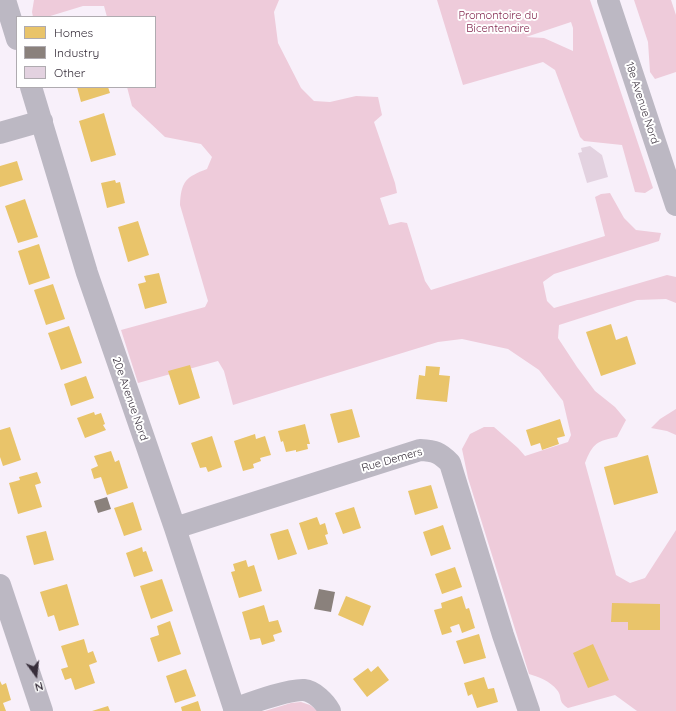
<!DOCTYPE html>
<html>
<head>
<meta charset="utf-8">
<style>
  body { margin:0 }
  #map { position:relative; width:676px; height:711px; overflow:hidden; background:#f8f0fa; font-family:Quicksand,sans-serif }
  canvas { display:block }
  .legend { position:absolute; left:16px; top:16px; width:140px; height:72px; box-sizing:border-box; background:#fff; border:1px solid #afabb0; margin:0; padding:5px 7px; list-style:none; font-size:12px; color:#372e3a }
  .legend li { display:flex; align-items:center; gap:8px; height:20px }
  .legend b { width:20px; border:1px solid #afabb0 }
  .north { position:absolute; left:16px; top:655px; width:40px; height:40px; -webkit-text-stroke:3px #fff; paint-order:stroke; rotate:165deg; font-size:11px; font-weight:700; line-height:16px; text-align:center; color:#372e3a }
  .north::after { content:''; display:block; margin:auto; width:14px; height:18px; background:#372e3a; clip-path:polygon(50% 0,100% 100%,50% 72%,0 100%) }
</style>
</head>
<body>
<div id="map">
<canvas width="676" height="711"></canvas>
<ul class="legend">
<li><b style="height:11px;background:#e9c46a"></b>Homes</li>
<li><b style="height:11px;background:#8a817c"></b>Industry</li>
<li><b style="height:11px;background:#e3d2e0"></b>Other</li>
</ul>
<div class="north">N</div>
</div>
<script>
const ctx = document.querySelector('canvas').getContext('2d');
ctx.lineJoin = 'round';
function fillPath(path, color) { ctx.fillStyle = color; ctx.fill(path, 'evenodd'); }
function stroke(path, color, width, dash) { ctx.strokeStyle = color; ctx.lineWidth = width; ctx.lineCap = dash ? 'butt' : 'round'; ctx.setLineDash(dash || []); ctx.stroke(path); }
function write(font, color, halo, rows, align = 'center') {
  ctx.font = font + ' Quicksand,sans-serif'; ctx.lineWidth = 4; ctx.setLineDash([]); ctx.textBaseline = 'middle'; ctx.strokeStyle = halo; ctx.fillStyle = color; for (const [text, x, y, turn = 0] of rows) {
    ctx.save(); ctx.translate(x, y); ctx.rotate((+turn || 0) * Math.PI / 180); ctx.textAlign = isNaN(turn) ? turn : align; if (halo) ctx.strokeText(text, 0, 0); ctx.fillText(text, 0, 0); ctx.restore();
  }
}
fillPath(new Path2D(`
  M 34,0 L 279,0 L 274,12 L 278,43 L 301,88 L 314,101 L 330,102 L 356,96 L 378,97 L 382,115 L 374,122 L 395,183 L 397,193 L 380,198 L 389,225 L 401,222 L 407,223 L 425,281 L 431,290 L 605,236 L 595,197 L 601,194 L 610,193 L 624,218 L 636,230 L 661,233 L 659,241 L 554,274 L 543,282 L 547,301 L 554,308 L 667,275 L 676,277 L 676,303 L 666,299 L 637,300 L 559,325 L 558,338 L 577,367 L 595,391 L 615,407 L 626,420 L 617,437 C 597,441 593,443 585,463 L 616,575 L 630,583 L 645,578 L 676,530 L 676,711 L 637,711 L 615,695 L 568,708 C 557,701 563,697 557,690 C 550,681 539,677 529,674 L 468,478 L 462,449 L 470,434 L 484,427 L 494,427 L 518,448 L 525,456 L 568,442 L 571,435 L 563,401 L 539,370 L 508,349 L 462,339 L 438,342 L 233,405 L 224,371 L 218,361 L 138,383 L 121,330 L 205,307 L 208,301 L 180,205 C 181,181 186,177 207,169 L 212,157 L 201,144 L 165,137 L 132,106 L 127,87 L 155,87 L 155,17 L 107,17 L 104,6 L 83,6 L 47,17 L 33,17 L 32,12 Z
  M 437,0 L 590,0 L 653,188 L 645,193 L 635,192 L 622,145 L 584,141 L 580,137 L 555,70 L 543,62 L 463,85 ZM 571,22 L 573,28 L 573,51 L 544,38 L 526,37 Z
  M 634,0 L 671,0 L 676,15 L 676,72 L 655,79 L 650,72 L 648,42 Z
  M 676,409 L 676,435 L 667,431 L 651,428 L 660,419 Z
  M 301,702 L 310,705 L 318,711 L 265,711 L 291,703 Z`), '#eecbda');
fillPath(new Path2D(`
  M 77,87 L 108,87 L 110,93 L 81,102 Z
  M 104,113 L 116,155 L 91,162 L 79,121 Z
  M 17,161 L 23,180 L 0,187 L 0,166 Z
  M 115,180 L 116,183 L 120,182 L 125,203 L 107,208 L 101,183 Z
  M 25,199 L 38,237 L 18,243 L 5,206 Z
  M 138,221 L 149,255 L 128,262 L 118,227 Z
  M 39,244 L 50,278 L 29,285 L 18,251 Z
  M 159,273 L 167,303 L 145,309 L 138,284 L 146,282 L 144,276 Z
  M 53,284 L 65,319 L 46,325 L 34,290 Z
  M 611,324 L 616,340 L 627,336 L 636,364 L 601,376 L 586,332 Z
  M 69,326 L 82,363 L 61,370 L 48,333 Z
  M 190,365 L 200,398 L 179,405 L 168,371 Z
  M 426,366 L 440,367 L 439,375 L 450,376 L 447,402 L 416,399 L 419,375 L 425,376 Z
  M 86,376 L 94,398 L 71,406 L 64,384 Z
  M 352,409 L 360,437 L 338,443 L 330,414 Z
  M 94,412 L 95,415 L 101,413 L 105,424 L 103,425 L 106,430 L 85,438 L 77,418 Z
  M 560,419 L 565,436 L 557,438 L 559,444 L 542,450 L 540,443 L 531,446 L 526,430 Z
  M 305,424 L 310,444 L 307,444 L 308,449 L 296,452 L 296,450 L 286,452 L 283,441 L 281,442 L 278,431 Z
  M 10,427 L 21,460 L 3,466 L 0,457 L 0,430 Z
  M 255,434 L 256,439 L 265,436 L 271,455 L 260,458 L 261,461 L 253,464 L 254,468 L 243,471 L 234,441 Z
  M 212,436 L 222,467 L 208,472 L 206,467 L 200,468 L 191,443 Z
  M 111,451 L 115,462 L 119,460 L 128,488 L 107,495 L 101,477 L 94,479 L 91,469 L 98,466 L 94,456 Z
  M 648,455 L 658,493 L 614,505 L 604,467 Z
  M 37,472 L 41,483 L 35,485 L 42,507 L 18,514 L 9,483 L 20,480 L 19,477 Z
  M 431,485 L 438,508 L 415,515 L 408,491 Z
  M 133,502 L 142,530 L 124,536 L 114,508 Z
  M 354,507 L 361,528 L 343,534 L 335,513 Z
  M 317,517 L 320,525 L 325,523 L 328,534 L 325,535 L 328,544 L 308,550 L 299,523 Z
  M 443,525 L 451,549 L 431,556 L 423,532 Z
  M 288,529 L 297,554 L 278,560 L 270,534 Z
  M 46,531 L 54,560 L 34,565 L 26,536 Z
  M 142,547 L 143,552 L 146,551 L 153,571 L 134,577 L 126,553 Z
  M 246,560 L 248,567 L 254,565 L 262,591 L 239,598 L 231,572 L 235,571 L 233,564 Z
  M 455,567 L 462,587 L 442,594 L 435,574 Z
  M 162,579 L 173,611 L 151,619 L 140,586 Z
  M 67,584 L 79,625 L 59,631 L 54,615 L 48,617 L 40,592 Z
  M 346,596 L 371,606 L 363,626 L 338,615 Z
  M 462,596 L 466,609 L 469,608 L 475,628 L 462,633 L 459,624 L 450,627 L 452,632 L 442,635 L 434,610 L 442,608 L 441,603 Z
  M 612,603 L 660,604 L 660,630 L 628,630 L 628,622 L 611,622 Z
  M 264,605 L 269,622 L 278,620 L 282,632 L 273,635 L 275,641 L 262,645 L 260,638 L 250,640 L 242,612 Z
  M 170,621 L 181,654 L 158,662 L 150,638 L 159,635 L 157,626 Z
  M 479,634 L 486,658 L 464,664 L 456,641 Z
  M 84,639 L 88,653 L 93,651 L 97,662 L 89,665 L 95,683 L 75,690 L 71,678 L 65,680 L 61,669 L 68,667 L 61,646 Z
  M 593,644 L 609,680 L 588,688 L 573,653 Z
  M 378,666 L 389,680 L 367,697 L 353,679 L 368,668 L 371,672 Z
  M 186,669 L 196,696 L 175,703 L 166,676 Z
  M 484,677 L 488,689 L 494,688 L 498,702 L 477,708 L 472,694 L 468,696 L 464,683 Z
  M 0,681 L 2,685 L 6,683 L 11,700 L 3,703 L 6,711 L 0,711 Z
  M 198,701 L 201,711 L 182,711 L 181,707 Z
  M 108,706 L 110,711 L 92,711 Z`), '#e9c46a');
fillPath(new Path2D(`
  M 107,497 L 111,509 L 98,513 L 94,501 Z
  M 319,589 L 335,592 L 331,612 L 314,609 Z`), '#8a817c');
fillPath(new Path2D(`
  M 590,146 L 602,155 L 608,177 L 587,183 L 578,153 L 582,152 L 581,148 Z`), '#e3d2e0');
stroke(new Path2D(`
  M 5,0 L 17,39
  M 608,0 L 676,205
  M 31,87 L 87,273 L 175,528 L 235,711
  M 0,133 L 42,121
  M 175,528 L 420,450 C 435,451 439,452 450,463 L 503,635 L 529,711
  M 0,585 L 42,711
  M 234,709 C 251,703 288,689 304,690 C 314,691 325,702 330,711`), '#bcb8c3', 22);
write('11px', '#82264e', '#fff', [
  ["Promontoire du",498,16],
  ["Bicentenaire",498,29]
]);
write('11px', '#372e3a', '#fff', [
  ["18e Avenue Nord",642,103,72],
  ["20e Avenue Nord",130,399,71],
  ["Rue Demers",392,460,-16]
]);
</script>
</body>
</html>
